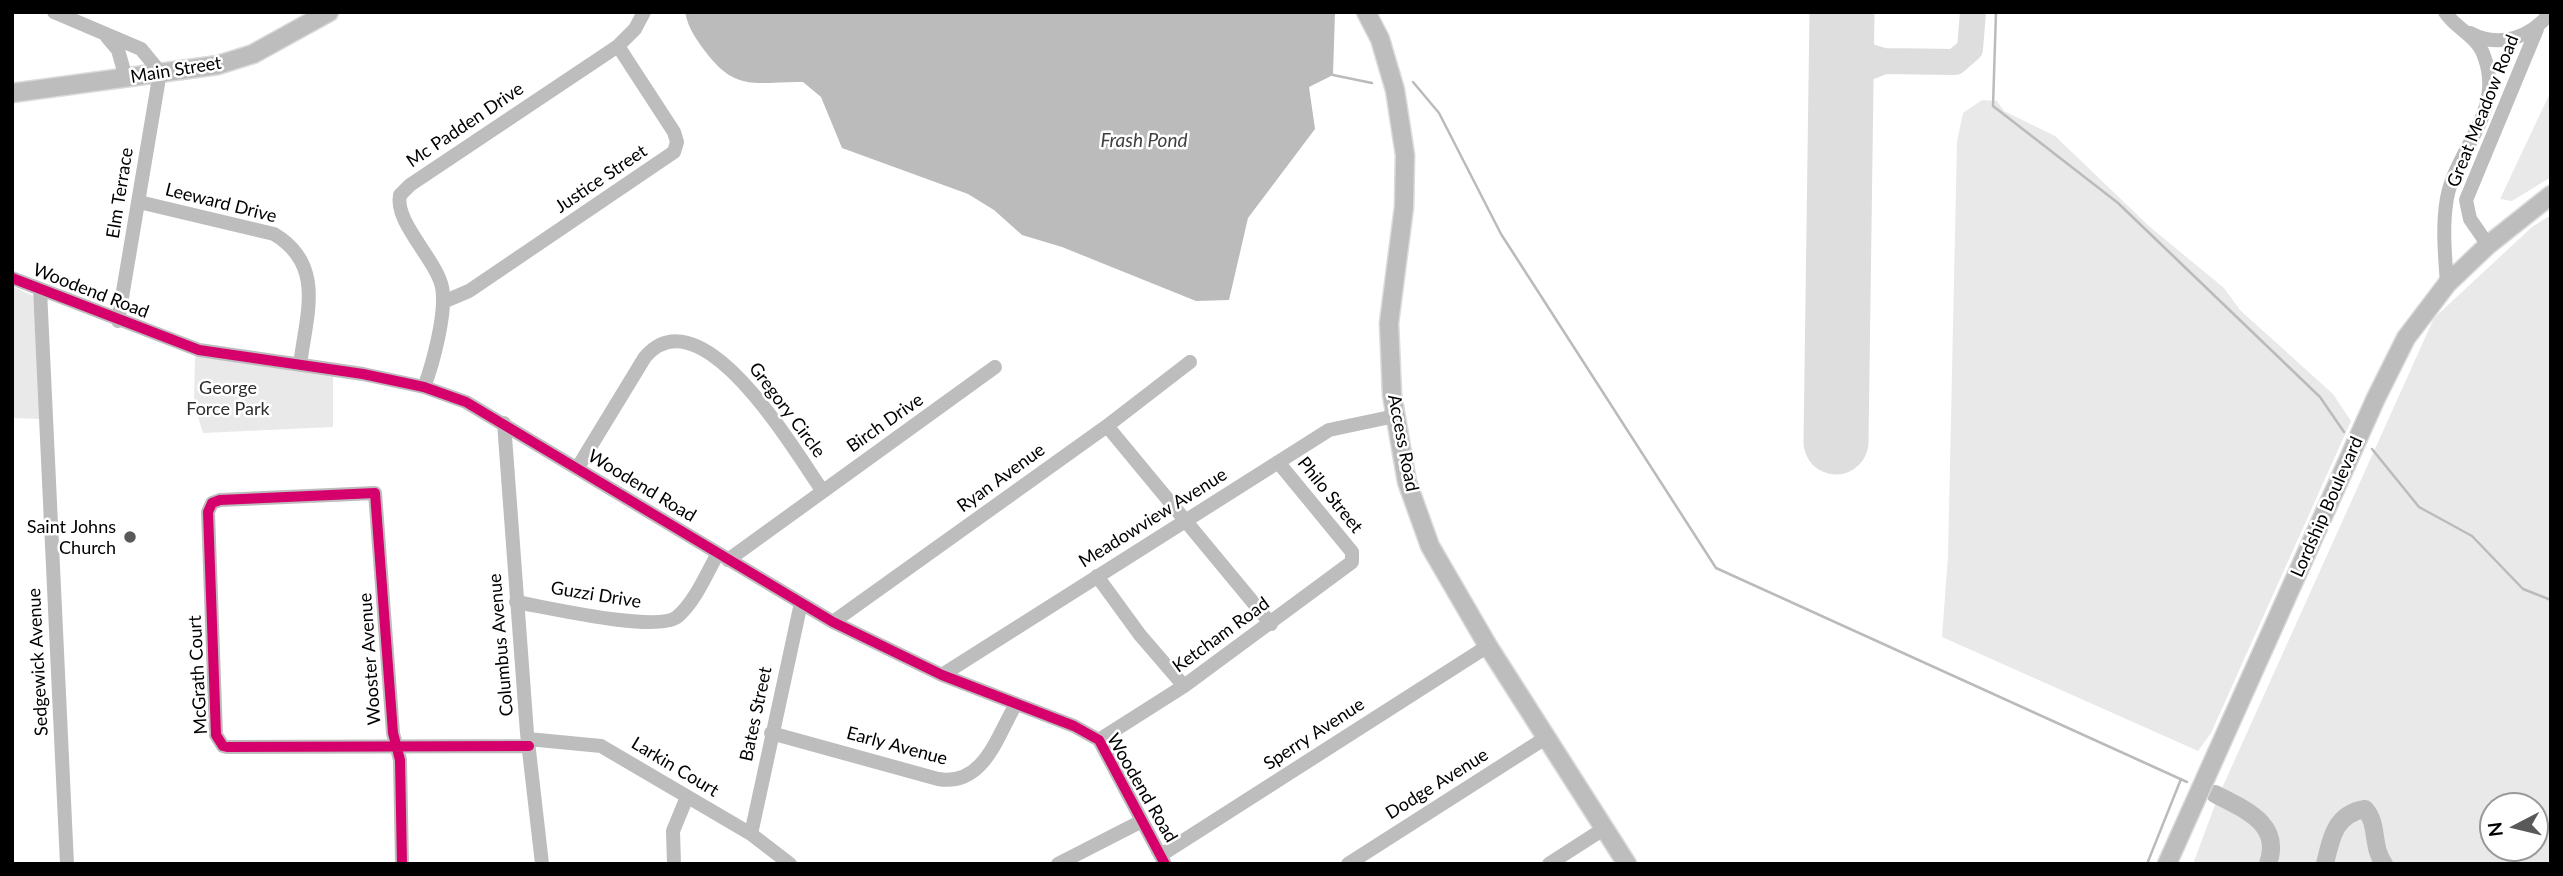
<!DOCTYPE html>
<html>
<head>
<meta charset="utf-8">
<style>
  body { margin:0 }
  #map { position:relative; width:2563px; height:876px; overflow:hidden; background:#fff; font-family:Lato,sans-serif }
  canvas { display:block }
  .frame { position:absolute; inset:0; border:14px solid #000; pointer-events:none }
  .north { position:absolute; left:2479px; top:792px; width:70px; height:70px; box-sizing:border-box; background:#fff; border:2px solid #999; border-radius:50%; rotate:263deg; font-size:19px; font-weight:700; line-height:28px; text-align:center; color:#000 }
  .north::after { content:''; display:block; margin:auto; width:24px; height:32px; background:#595959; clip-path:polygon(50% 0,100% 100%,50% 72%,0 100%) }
</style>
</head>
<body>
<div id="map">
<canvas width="2563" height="876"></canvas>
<div class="frame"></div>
<div class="north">N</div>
</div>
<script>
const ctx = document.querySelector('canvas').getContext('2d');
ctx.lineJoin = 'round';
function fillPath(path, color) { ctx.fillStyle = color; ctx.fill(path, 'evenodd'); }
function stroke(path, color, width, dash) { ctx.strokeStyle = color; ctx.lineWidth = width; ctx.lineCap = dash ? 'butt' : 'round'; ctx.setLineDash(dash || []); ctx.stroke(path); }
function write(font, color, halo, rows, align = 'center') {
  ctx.font = font + ' Lato,sans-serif'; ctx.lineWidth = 5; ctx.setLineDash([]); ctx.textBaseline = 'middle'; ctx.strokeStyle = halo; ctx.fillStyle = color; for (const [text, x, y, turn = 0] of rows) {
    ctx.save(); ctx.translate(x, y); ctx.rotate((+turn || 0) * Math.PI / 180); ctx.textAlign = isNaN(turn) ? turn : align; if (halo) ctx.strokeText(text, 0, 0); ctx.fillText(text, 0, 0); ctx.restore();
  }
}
fillPath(new Path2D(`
  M 2551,91 L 2551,177 L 2512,201 L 2500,199 Z
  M 1982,100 L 1997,101 L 2004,111 L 2055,136 L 2150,227 L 2224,288 L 2240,310 L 2333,394 L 2351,421 L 2211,733 L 2198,751 L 1942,637 L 1948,556 L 1957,142 L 1963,113 Z
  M 2551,215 L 2551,864 L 2193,864 L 2218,797 L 2434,318 L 2532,227 ZM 2535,806 L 2535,848 L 2493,848 L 2493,806 Z
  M 12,286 L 33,296 L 40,419 L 12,418 Z
  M 195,356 L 333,377 L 333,427 L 203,433 L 194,404 Z`), '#e9e9e9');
fillPath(new Path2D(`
  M 685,12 L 1335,12 L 1333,75 L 1309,87 L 1315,129 L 1248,218 L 1229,300 L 1196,301 L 1062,247 L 1022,235 L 994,210 L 968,194 L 842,148 L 821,97 L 803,82 C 759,81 738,93 708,55 C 697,40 689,31 685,12 Z`), '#bbb');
stroke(new Path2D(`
  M 1996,12 L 1993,106 L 2118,203 L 2320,397 L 2344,432
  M 1333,75 L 1372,83
  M 1413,82 L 1439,113 L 1501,234 L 1716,568 L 2187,782
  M 2372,449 L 2419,507 L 2472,536 L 2523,589 L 2551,600
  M 2147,864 L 2181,779`), '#bbb', 2.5);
stroke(new Path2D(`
  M 2215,794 C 2246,810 2282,824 2268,864
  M 2325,864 C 2331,838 2335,814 2365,809 C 2379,825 2371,846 2384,864`), '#bbb', 18);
stroke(new Path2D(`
  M 1842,21 L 1856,47 L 1870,57 L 1884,61 L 1955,62 L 1970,49 L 1973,12
  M 1841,99 L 1858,71 L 1884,61`), '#dedede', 26);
stroke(new Path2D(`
  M 1836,442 L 1842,12`), '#dedede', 65);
const major = new Path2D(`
  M 1366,12 L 1380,39 L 1395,90 L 1405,155 L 1404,207 L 1389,323 L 1392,395 L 1407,482 L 1430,546 L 1488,646 L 1627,864
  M 12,93 L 218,65 L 253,54 L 329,12
  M 2167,864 L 2376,398 L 2406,338 L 2447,284 L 2488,245 L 2551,195`);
stroke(major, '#dbdbdb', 21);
stroke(new Path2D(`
  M 54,12 L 141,49 L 160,72 L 118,321
  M 2445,12 C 2455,28 2474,34 2482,51 C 2508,109 2457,146 2447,198 C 2442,226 2445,255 2447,284
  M 2470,33 C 2500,49 2531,37 2551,12
  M 107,37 L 118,50 L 126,78
  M 139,202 L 274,234 C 326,265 306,315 300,365
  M 2488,245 L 2470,219 L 2466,200 L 2537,29
  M 12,278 L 199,350 L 363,374 L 424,387 L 466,402 L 833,622 L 942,675 L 1074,726 L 1099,740 L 1165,864
  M 40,290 L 67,864
  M 443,302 L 469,291 L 674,152 L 677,142 L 674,132 L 618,46
  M 424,387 C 433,364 447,311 442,287 C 436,259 394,222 400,195 L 410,185 L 618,46 L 635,29 L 644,12
  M 504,423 L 527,733 L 542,864
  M 1107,426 L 1271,624
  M 578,467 L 645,357 C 702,291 795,452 822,490
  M 728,560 L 995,367
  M 1097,576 L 1140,635 L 1184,686
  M 516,602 C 546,607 656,633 677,617 C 695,602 707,573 718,553
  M 833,622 L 1107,426 L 1190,362
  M 942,675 L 1329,430 L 1395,416
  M 771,733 L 938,779 C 984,787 997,736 1016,704
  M 528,739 L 601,746 L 751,834 L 790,864
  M 1099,740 L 1184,686 L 1352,562 L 1352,552 L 1278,462
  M 751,834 L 801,603
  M 1161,855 L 1488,646
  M 402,864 L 400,760 L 393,733 L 375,493 L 220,500 L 212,503 L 208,512 L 216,735 L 223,746 L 227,747 L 529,746
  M 674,864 L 673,831 L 687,797
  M 1058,864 L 1142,821
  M 1348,864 L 1547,737
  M 1549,864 L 1605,828`), '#bdbdbd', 14);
stroke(major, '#bdbdbd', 18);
stroke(new Path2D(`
  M 12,278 L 199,350 L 363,374 L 424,387 L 466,402 L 833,622 L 942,675 L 1074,726 L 1099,740 L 1165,864
  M 402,864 L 400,760 L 393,733 L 375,493 L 220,500 L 212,503 L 208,512 L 216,735 L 223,746 L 227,747 L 529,746`), '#d6006c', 10);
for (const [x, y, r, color] of [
  [130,537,7,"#595959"]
]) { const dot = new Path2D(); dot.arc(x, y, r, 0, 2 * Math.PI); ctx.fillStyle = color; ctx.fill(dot); stroke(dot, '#fff', 2.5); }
write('18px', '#000', '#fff', [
  ["Main Street",176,70,-9],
  ["Great Meadow Road",2483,111,-68],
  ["Mc Padden Drive",465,125,-34],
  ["Justice Street",601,179,-34],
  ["Elm Terrace",120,193,-81],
  ["Leeward Drive",221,203,14],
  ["Woodend Road",91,291,21],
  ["Gregory Circle",787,410,53],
  ["Birch Drive",885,423,-35],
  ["Access Road",1403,443,79],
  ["Ryan Avenue",1001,478,-36],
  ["Woodend Road",642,486,31],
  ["Philo Street",1330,495,51],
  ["Lordship Boulevard",2327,507,-66],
  ["Meadowview Avenue",1153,518,-32],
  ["Guzzi Drive",596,595,9],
  ["Ketcham Road",1221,635,-36],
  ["Columbus Avenue",501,645,-95],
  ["Wooster Avenue",370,659,-94],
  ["Sedgewick Avenue",38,662,-93],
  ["McGrath Court",198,675,-93],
  ["Bates Street",756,714,-78],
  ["Sperry Avenue",1314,734,-33],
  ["Early Avenue",897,746,15],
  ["Larkin Court",675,767,31],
  ["Dodge Avenue",1437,784,-32],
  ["Woodend Road",1142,788,60]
]);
write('18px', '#2e2e2e', '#fff', [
  ["George",228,388],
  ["Force Park",228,409]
]);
write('18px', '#000', '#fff', [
  ["Saint Johns",116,527],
  ["Church",116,548]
], 'right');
write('italic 19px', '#3f3f3f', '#fff', [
  ["Frash Pond",1144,141]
]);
</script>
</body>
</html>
